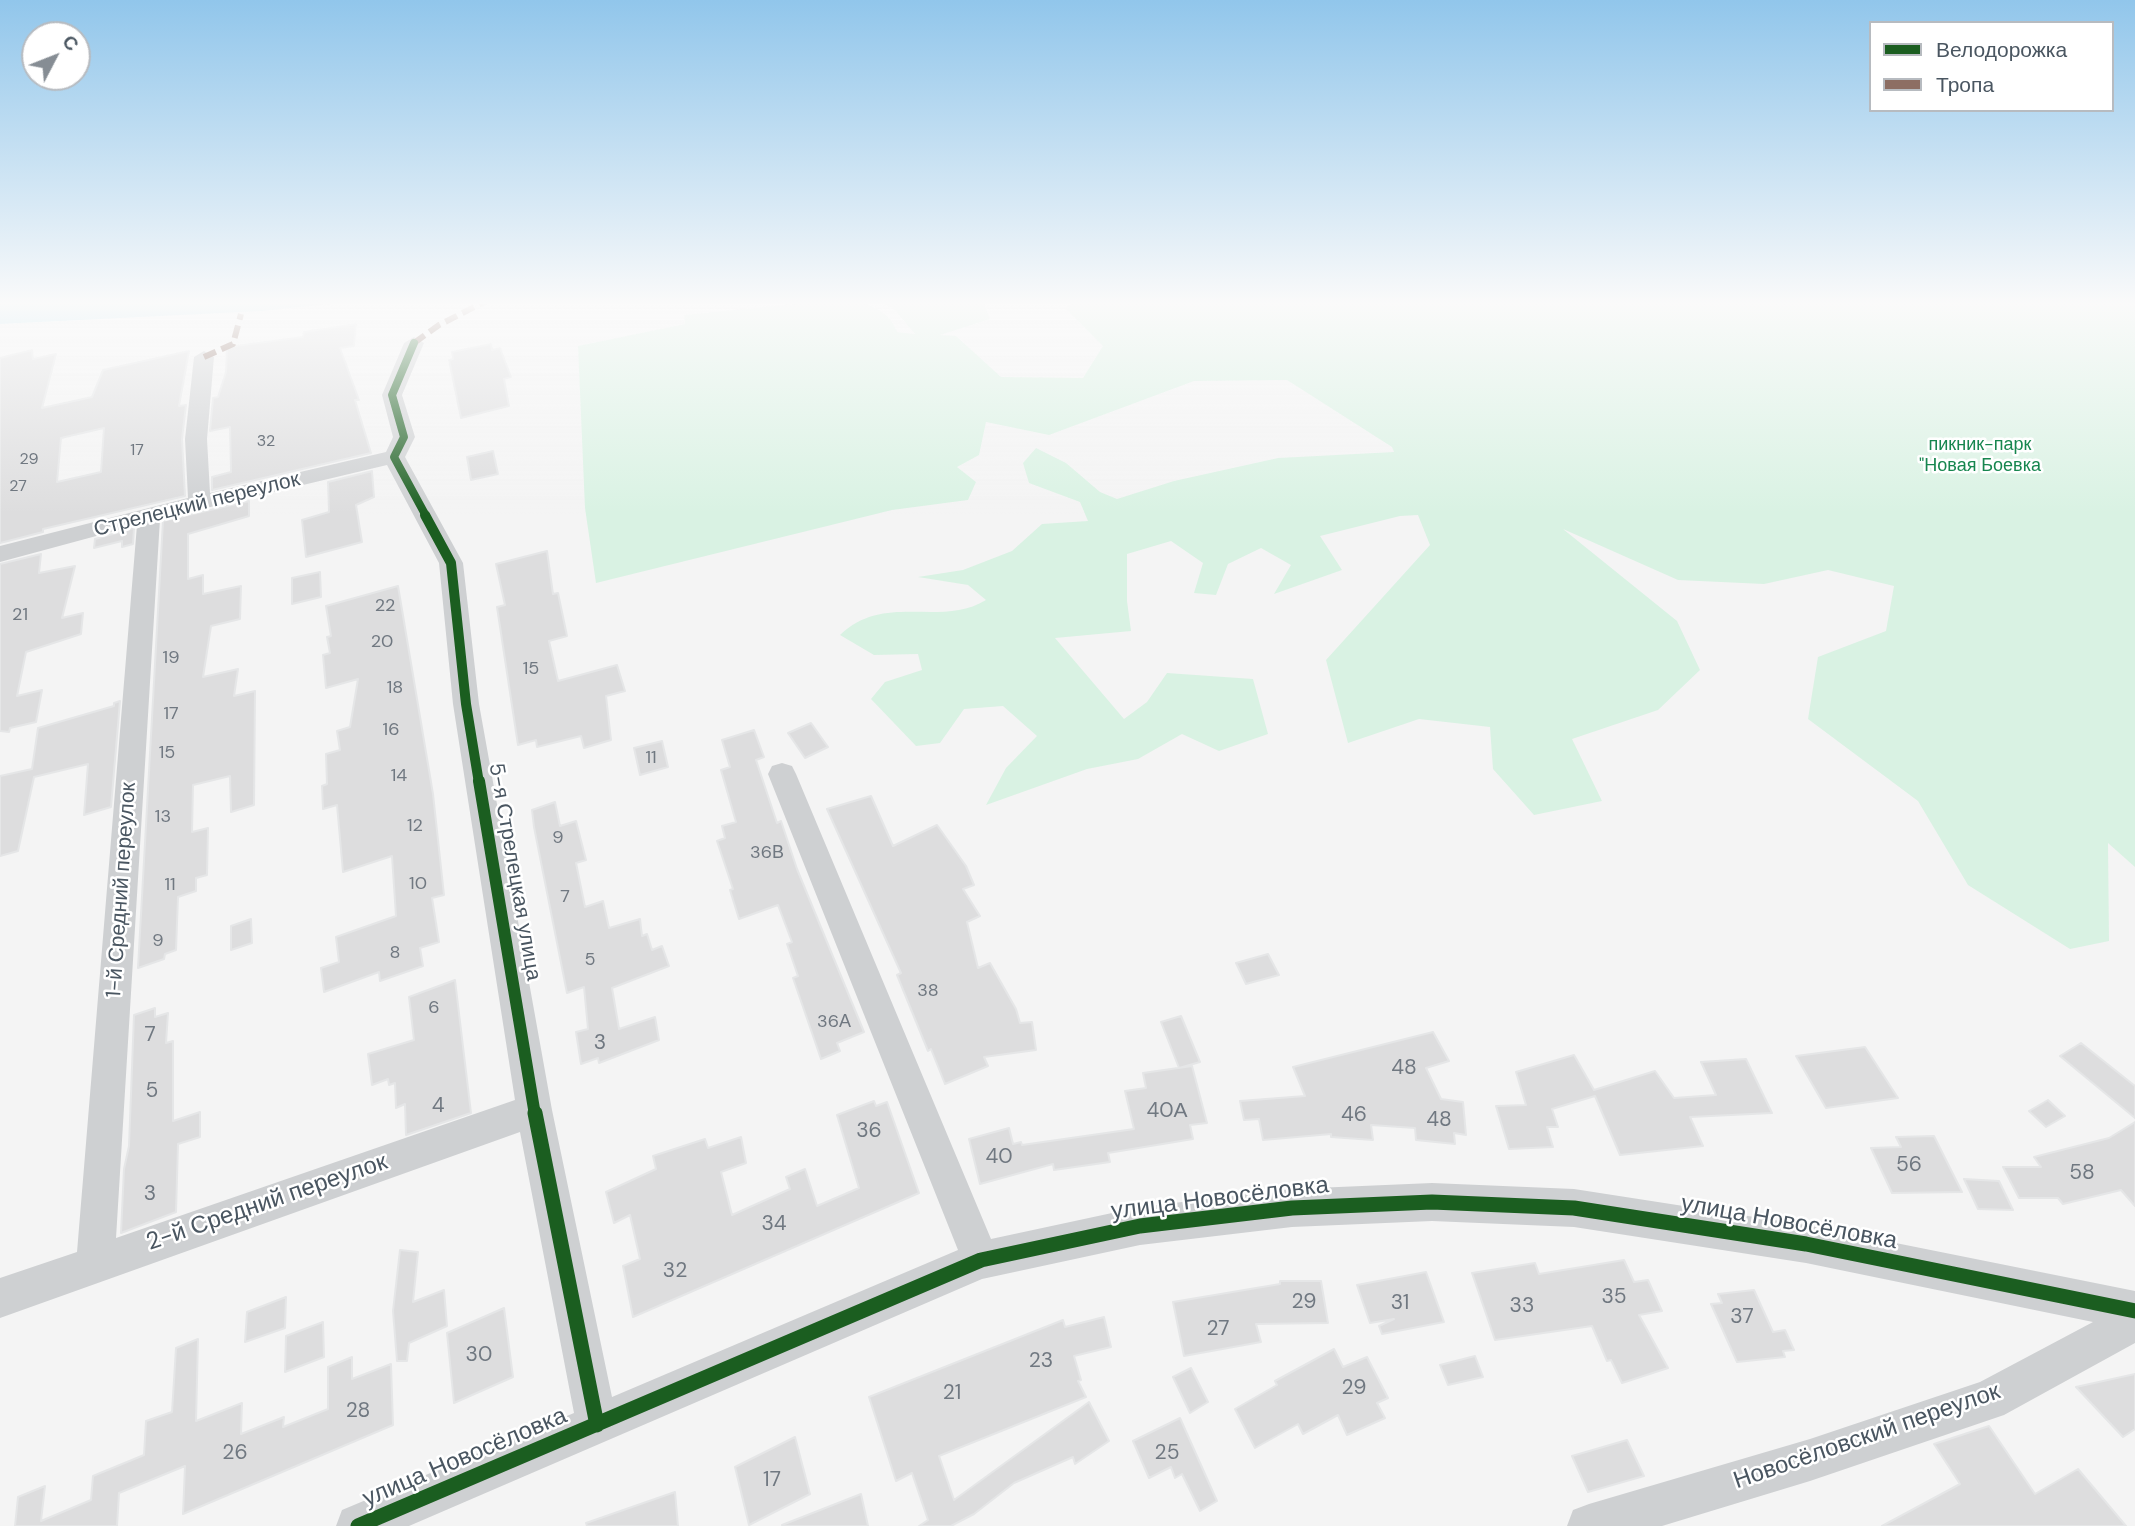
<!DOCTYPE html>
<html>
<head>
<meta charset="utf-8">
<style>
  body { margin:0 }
  #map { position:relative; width:2135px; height:1526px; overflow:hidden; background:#f4f4f4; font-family:"DM Sans",sans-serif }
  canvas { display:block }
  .legend { position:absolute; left:1869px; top:21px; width:245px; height:91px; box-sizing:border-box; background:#fff; border:2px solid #b7bbc0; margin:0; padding:9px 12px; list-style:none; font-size:21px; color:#4a5661 }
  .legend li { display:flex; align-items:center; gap:14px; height:35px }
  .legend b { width:35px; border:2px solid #b7bbc0 }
  .north { position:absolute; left:21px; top:21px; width:70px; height:70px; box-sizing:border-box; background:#fff; border:2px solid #b7bbc0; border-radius:50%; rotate:48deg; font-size:19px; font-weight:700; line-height:28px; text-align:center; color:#4a5661 }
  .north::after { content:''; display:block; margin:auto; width:24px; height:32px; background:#868d94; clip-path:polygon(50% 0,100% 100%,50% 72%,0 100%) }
</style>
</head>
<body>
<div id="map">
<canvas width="2135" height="1526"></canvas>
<ul class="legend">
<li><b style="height:9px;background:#1b5e20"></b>Велодорожка</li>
<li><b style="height:9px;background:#8d6e63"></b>Тропа</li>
</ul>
<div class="north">С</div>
</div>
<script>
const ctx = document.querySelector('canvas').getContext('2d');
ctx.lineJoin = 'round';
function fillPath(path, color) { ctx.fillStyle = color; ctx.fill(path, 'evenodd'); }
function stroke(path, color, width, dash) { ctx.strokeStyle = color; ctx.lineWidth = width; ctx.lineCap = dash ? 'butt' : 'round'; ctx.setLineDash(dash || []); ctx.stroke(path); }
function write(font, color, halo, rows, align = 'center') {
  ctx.font = font + ' "DM Sans",sans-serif'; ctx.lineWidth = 5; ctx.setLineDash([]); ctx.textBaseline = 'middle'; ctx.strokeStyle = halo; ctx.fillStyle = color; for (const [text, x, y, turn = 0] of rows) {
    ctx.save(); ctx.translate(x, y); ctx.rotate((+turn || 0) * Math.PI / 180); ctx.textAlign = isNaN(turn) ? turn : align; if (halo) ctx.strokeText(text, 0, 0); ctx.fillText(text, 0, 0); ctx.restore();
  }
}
fillPath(new Path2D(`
  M 826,301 C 853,300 887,303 897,332 L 915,334 L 895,310 L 880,301 L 975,301 L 984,304 L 990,319 L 940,335 L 956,336 L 1001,377 L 1083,378 L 1103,346 L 1066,309 L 1072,301 L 2135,301 L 2135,867 L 2108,843 L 2109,941 L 2070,949 L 1968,885 L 1918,801 L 1808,719 L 1818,657 L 1886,631 L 1894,586 L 1828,570 L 1764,584 L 1678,580 L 1563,529 L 1677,621 L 1700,670 L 1658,710 L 1572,739 L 1602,801 L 1534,815 L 1493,769 L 1490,727 L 1419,719 L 1348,743 L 1326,660 L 1430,545 L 1418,515 L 1400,516 L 1320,536 L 1342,570 L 1274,594 L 1291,565 L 1261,548 L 1228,564 L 1216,595 L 1194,593 L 1203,563 L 1171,541 L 1127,554 L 1127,601 L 1131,631 L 1055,638 L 1124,719 L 1147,702 L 1167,673 L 1253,679 L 1268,734 L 1219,751 L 1182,734 L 1138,759 L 1087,769 L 986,805 L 1006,768 L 1037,736 L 1003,706 L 964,709 L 940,743 L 916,746 L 871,699 L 885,682 L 922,670 L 918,654 L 874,655 L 840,635 C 885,592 940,628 986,600 L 968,585 L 918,577 L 963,570 L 1012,551 L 1042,524 L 1088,521 L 1080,502 L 1029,483 L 1023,463 L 1036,448 L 1066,463 L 1100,492 L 1117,499 L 1174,481 L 1278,458 L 1394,452 L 1392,447 L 1287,380 L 1194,381 L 1049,435 L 986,422 L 979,455 L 957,467 L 976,482 L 968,500 L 892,510 L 596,583 L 585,508 L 578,346 L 685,324 L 684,315 Z`), '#d9f2e3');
fillPath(new Path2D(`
  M 0,301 L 359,301 L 261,311 L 0,324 Z`), '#aee2f0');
const building = new Path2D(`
  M 356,324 L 354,346 L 340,348 L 359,400 L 355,400 L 371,453 L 212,490 L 212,477 L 231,472 L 230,427 L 210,431 L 213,398 L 218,397 L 226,372 L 227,347 L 303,337 L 304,332 Z
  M 491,344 L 492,350 L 500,348 L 511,377 L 504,379 L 509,406 L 461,418 L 449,360 L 453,359 L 452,352 Z
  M 32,350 L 33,359 L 56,354 L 42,408 L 92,397 L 103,370 L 189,351 L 179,406 L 186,405 L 182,439 L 185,496 L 43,529 L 43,532 L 0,543 L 0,358 ZM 104,428 L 101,472 L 57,482 L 61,438 Z
  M 493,451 L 498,474 L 471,480 L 467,457 Z
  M 372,471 L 374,497 L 356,505 L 362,542 L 306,557 L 302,520 L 329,512 L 328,482 Z
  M 249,501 L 249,516 L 188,534 L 188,579 L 203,575 L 203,594 L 241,586 L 240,619 L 211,626 L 203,677 L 238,669 L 234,696 L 255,691 L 254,805 L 231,812 L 230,776 L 193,785 L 192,832 L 208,828 L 207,875 L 196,878 L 196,891 L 178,897 L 176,950 L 165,954 L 164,959 L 138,968 L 163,521 Z
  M 134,528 L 133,544 L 122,547 L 122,541 L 94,548 L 95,539 Z
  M 547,551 L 553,594 L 558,593 L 567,636 L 549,641 L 558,681 L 617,665 L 625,691 L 606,696 L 611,740 L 584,748 L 581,736 L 537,747 L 536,740 L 518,745 L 497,607 L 505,605 L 496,564 Z
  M 41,554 L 39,573 L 75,566 L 62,618 L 83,613 L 81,634 L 26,652 L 17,696 L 42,690 L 36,722 L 10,728 L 9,732 L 0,731 L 0,564 Z
  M 320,572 L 321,597 L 292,604 L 292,578 Z
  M 398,586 L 433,794 L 444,895 L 432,898 L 439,942 L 420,948 L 423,966 L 380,981 L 379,972 L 324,992 L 321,968 L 339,962 L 336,937 L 396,916 L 392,856 L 343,872 L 337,805 L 323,809 L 322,786 L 327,784 L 326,754 L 340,750 L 337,731 L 350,727 L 358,679 L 326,688 L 323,655 L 330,653 L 327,637 L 331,636 L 326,606 Z
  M 120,701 L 111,807 L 84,815 L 88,764 L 34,777 L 18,851 L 0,856 L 0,776 L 32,769 L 38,728 L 114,706 L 114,703 Z
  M 811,723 L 828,747 L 805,758 L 788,733 Z
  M 754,730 L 764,757 L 756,760 L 777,823 L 781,821 L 797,869 L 864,1032 L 837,1043 L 840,1051 L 821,1059 L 793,978 L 798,976 L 787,944 L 792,942 L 778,905 L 739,919 L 730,890 L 733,889 L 717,841 L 725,838 L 722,826 L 736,822 L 721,770 L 730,767 L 722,740 Z
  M 662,741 L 668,767 L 640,775 L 634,748 Z
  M 871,796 L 893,846 L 937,825 L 966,866 L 974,885 L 963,889 L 980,916 L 967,922 L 978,968 L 990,963 L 1016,1009 L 1020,1023 L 1032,1022 L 1036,1050 L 984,1057 L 988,1066 L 945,1084 L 931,1049 L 928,1051 L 897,975 L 901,973 L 827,809 Z
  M 555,802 L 560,826 L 576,821 L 586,860 L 576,863 L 585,907 L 603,901 L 609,928 L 640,919 L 642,936 L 647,934 L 652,950 L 662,946 L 669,966 L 612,988 L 619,1029 L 655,1017 L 659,1040 L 599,1063 L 598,1058 L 581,1064 L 576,1032 L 588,1029 L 584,987 L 567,993 L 534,827 L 532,810 Z
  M 251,919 L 252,943 L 231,950 L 231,926 Z
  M 1268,954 L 1279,975 L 1246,984 L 1236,963 Z
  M 455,980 L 471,1113 L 406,1135 L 405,1104 L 396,1108 L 395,1083 L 389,1085 L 388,1079 L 372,1085 L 368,1054 L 414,1040 L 409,997 Z
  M 155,1008 L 155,1017 L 168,1013 L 166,1043 L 173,1041 L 173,1121 L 200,1112 L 200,1137 L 178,1144 L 176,1212 L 121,1233 L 124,1169 L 129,1146 L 134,1015 Z
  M 1181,1016 L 1200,1062 L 1179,1068 L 1161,1022 Z
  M 1433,1032 L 1449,1061 L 1426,1068 L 1441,1099 L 1463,1102 L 1466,1135 L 1454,1133 L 1455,1144 L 1416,1140 L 1415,1128 L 1371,1125 L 1373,1140 L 1331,1137 L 1331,1134 L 1263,1140 L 1259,1119 L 1244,1120 L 1240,1101 L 1305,1096 L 1293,1067 Z
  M 2081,1043 L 2135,1086 L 2135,1118 L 2060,1056 Z
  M 1865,1047 L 1898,1098 L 1826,1108 L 1796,1056 Z
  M 1574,1055 L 1594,1090 L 1655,1071 L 1674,1098 L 1716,1095 L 1701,1062 L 1746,1059 L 1772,1113 L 1690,1117 L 1703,1146 L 1620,1155 L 1595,1096 L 1552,1109 L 1558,1127 L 1547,1127 L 1553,1147 L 1509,1149 L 1496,1106 L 1526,1105 L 1516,1072 Z
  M 1192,1066 L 1207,1123 L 1190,1125 L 1193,1139 L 1108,1153 L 1110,1162 L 1054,1170 L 1053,1164 L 980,1184 L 969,1139 L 1009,1128 L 1013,1144 L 1021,1142 L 1022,1145 L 1134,1129 L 1125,1091 L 1146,1088 L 1143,1073 Z
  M 2048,1100 L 2065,1116 L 2046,1127 L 2029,1111 Z
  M 874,1101 L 876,1106 L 887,1102 L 919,1193 L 633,1317 L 623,1266 L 640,1259 L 630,1215 L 614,1223 L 606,1192 L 656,1169 L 653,1156 L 705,1139 L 708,1148 L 741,1137 L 746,1163 L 721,1172 L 732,1215 L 790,1189 L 786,1177 L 805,1169 L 817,1206 L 859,1188 L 837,1115 Z
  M 2135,1122 L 2135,1206 L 2121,1190 L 2063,1204 L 2058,1198 L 2019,1198 L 2003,1167 L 2041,1167 L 2034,1157 L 2109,1138 Z
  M 1934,1136 L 1962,1192 L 1892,1193 L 1871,1148 L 1901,1147 L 1896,1137 Z
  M 1964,1179 L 1999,1181 L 2013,1210 L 1978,1209 Z
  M 400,1250 L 418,1252 L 413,1302 L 444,1290 L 447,1326 L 409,1343 L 407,1361 L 397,1361 L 393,1311 Z
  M 1624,1260 L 1634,1282 L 1648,1280 L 1662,1311 L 1639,1315 L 1668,1368 L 1622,1383 L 1611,1360 L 1607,1361 L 1592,1326 L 1495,1340 L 1472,1273 L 1535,1263 L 1539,1274 Z
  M 1426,1272 L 1444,1322 L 1382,1334 L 1379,1326 L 1394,1319 L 1370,1323 L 1357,1285 Z
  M 1280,1281 L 1321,1281 L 1328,1323 L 1256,1324 L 1261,1342 L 1184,1356 L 1173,1302 L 1280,1284 Z
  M 1754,1290 L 1773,1332 L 1785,1330 L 1794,1350 L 1783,1351 L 1785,1357 L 1737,1362 L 1711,1304 L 1722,1303 L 1718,1294 Z
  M 286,1297 L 285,1328 L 245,1342 L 247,1312 Z
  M 504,1308 L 513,1377 L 454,1403 L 447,1333 Z
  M 1104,1317 L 1111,1347 L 1074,1356 L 1081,1380 L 1078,1381 L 1086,1397 L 939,1456 L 954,1500 L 1089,1402 L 1109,1441 L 1075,1464 L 1073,1457 L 1014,1483 L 974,1514 L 951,1526 L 919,1526 L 928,1520 L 912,1473 L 896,1481 L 869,1397 L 1063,1320 L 1065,1327 Z
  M 323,1322 L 324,1357 L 285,1372 L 286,1336 Z
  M 198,1339 L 196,1421 L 242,1403 L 241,1434 L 284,1417 L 283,1427 L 328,1409 L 328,1367 L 352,1357 L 352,1379 L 391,1364 L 393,1425 L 183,1514 L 185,1466 L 119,1493 L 117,1526 L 15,1526 L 18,1497 L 45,1486 L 41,1521 L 91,1500 L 93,1476 L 144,1455 L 146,1421 L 172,1412 L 176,1348 Z
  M 1334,1349 L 1343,1367 L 1367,1357 L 1388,1398 L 1377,1403 L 1385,1418 L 1347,1435 L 1338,1415 L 1303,1434 L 1298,1424 L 1255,1448 L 1235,1409 L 1277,1385 L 1275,1381 Z
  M 1475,1356 L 1483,1377 L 1448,1385 L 1440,1365 Z
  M 1191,1368 L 1208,1402 L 1190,1413 L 1173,1377 Z
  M 2135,1374 L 2135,1429 L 2123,1437 L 2076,1387 Z
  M 1180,1418 L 1217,1501 L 1200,1511 L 1182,1474 L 1175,1478 L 1171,1467 L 1149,1478 L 1133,1441 Z
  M 1989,1426 L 2035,1494 L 2078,1469 L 2126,1526 L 1882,1526 L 1960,1484 L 1934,1444 Z
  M 795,1437 L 810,1494 L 749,1525 L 735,1467 Z
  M 1627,1440 L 1644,1476 L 1588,1492 L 1572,1456 Z
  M 675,1492 L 678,1526 L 587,1526 L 586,1523 Z
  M 861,1494 L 868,1526 L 783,1526 L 782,1525 Z`);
fillPath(building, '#ddddde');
stroke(building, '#e5e6e7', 2);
fillPath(new Path2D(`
  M 414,337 L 424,343 L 402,395 L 415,437 L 405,457 L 463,563 L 479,704 L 552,1110 L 612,1397 L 958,1250 L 768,774 L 772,766 L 782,763 L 792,766 L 796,774 L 991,1239 L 1140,1207 L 1292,1189 L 1432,1183 L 1574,1189 L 1806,1225 L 2135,1291 L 2135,1343 L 2004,1415 L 1810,1481 L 1662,1526 L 1567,1526 L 1573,1510 L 1589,1504 L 1810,1439 L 1980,1382 L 2093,1322 L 1806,1263 L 1574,1227 L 1432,1221 L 1292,1227 L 1140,1245 L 982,1279 L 409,1526 L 336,1526 L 342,1510 L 574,1413 L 520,1132 L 0,1318 L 0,1278 L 77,1252 L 137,525 L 0,562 L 0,546 L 188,498 L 185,439 L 194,357 L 204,351 L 214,357 L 207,439 L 210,493 L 386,452 L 393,437 L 382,395 L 404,343 ZM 387,465 L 439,563 L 453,704 L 515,1100 L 116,1238 L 160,519 Z`), '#ced0d2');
stroke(new Path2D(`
  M 414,343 L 439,325 L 486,301
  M 204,357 L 233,344 L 241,314`), '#8d6e63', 6, [13, 6]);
stroke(new Path2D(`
  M 414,343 L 392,395 L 404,437 L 394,457 L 426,516`), '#1b5e20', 8);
stroke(new Path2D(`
  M 425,515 L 451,563 L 466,704 L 479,783`), '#1b5e20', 10);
stroke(new Path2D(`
  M 479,781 L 535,1115`), '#1b5e20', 12);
stroke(new Path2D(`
  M 535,1113 L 597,1425
  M 358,1526 L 981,1260 L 1140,1226 L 1292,1208 L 1432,1202 L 1574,1208 L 1806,1244 L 2135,1311`), '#1b5e20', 15);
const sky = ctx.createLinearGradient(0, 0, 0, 514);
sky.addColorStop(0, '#91c6eb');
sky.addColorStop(0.59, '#fafafa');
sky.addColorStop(1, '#fafafa00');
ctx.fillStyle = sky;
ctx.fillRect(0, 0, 2135, 514);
write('16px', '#707881', null, [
  ["32",266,442],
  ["17",137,451],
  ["29",29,460],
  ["27",18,487]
]);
write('18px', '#17864f', '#fff', [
  ["пикник-парк",1980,445],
  ["\"Новая Боевка",1980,466]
]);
write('18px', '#707881', null, [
  ["22",385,606],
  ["21",20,615],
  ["20",382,642],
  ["19",171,658],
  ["15",531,669],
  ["18",395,688],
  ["17",171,714],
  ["16",391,730],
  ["15",167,753],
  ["11",651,758],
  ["14",399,776],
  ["13",163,817],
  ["12",415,826],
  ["9",558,838],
  ["36В",767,853],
  ["10",418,884],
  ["11",170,885],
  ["7",565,897],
  ["9",158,941],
  ["8",395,953],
  ["5",590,960],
  ["38",928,991],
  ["6",434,1008],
  ["36А",834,1022]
]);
write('21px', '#4a5661', '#fff', [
  ["Стрелецкий переулок",197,505,-14],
  ["5-я Стрелецкая улица",514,872,80],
  ["1-й Средний переулок",122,890,-86]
]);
write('21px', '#707881', null, [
  ["7",150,1035],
  ["3",600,1043],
  ["48",1404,1068],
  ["5",152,1091],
  ["4",438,1106],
  ["40А",1167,1111],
  ["46",1354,1115],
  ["48",1439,1120],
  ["36",869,1131],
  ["40",999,1157],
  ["56",1909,1165],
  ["58",2082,1173],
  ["3",150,1194],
  ["34",774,1224],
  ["32",675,1271],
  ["35",1614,1297],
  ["29",1304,1302],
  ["31",1400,1303],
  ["33",1522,1306],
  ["37",1742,1317],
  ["27",1218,1329],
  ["30",479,1355],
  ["23",1041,1361],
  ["29",1354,1388],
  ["21",952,1393],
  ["28",358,1411],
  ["26",235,1453],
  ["25",1167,1453],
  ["17",772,1480]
]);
write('24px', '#4a5661', '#fff', [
  ["улица Новосёловка",1220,1199,-7],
  ["2-й Средний переулок",267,1203,-19],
  ["улица Новосёловка",1789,1223,10],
  ["Новосёловский переулок",1867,1437,-19],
  ["улица Новосёловка",465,1458,-23]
]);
</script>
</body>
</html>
